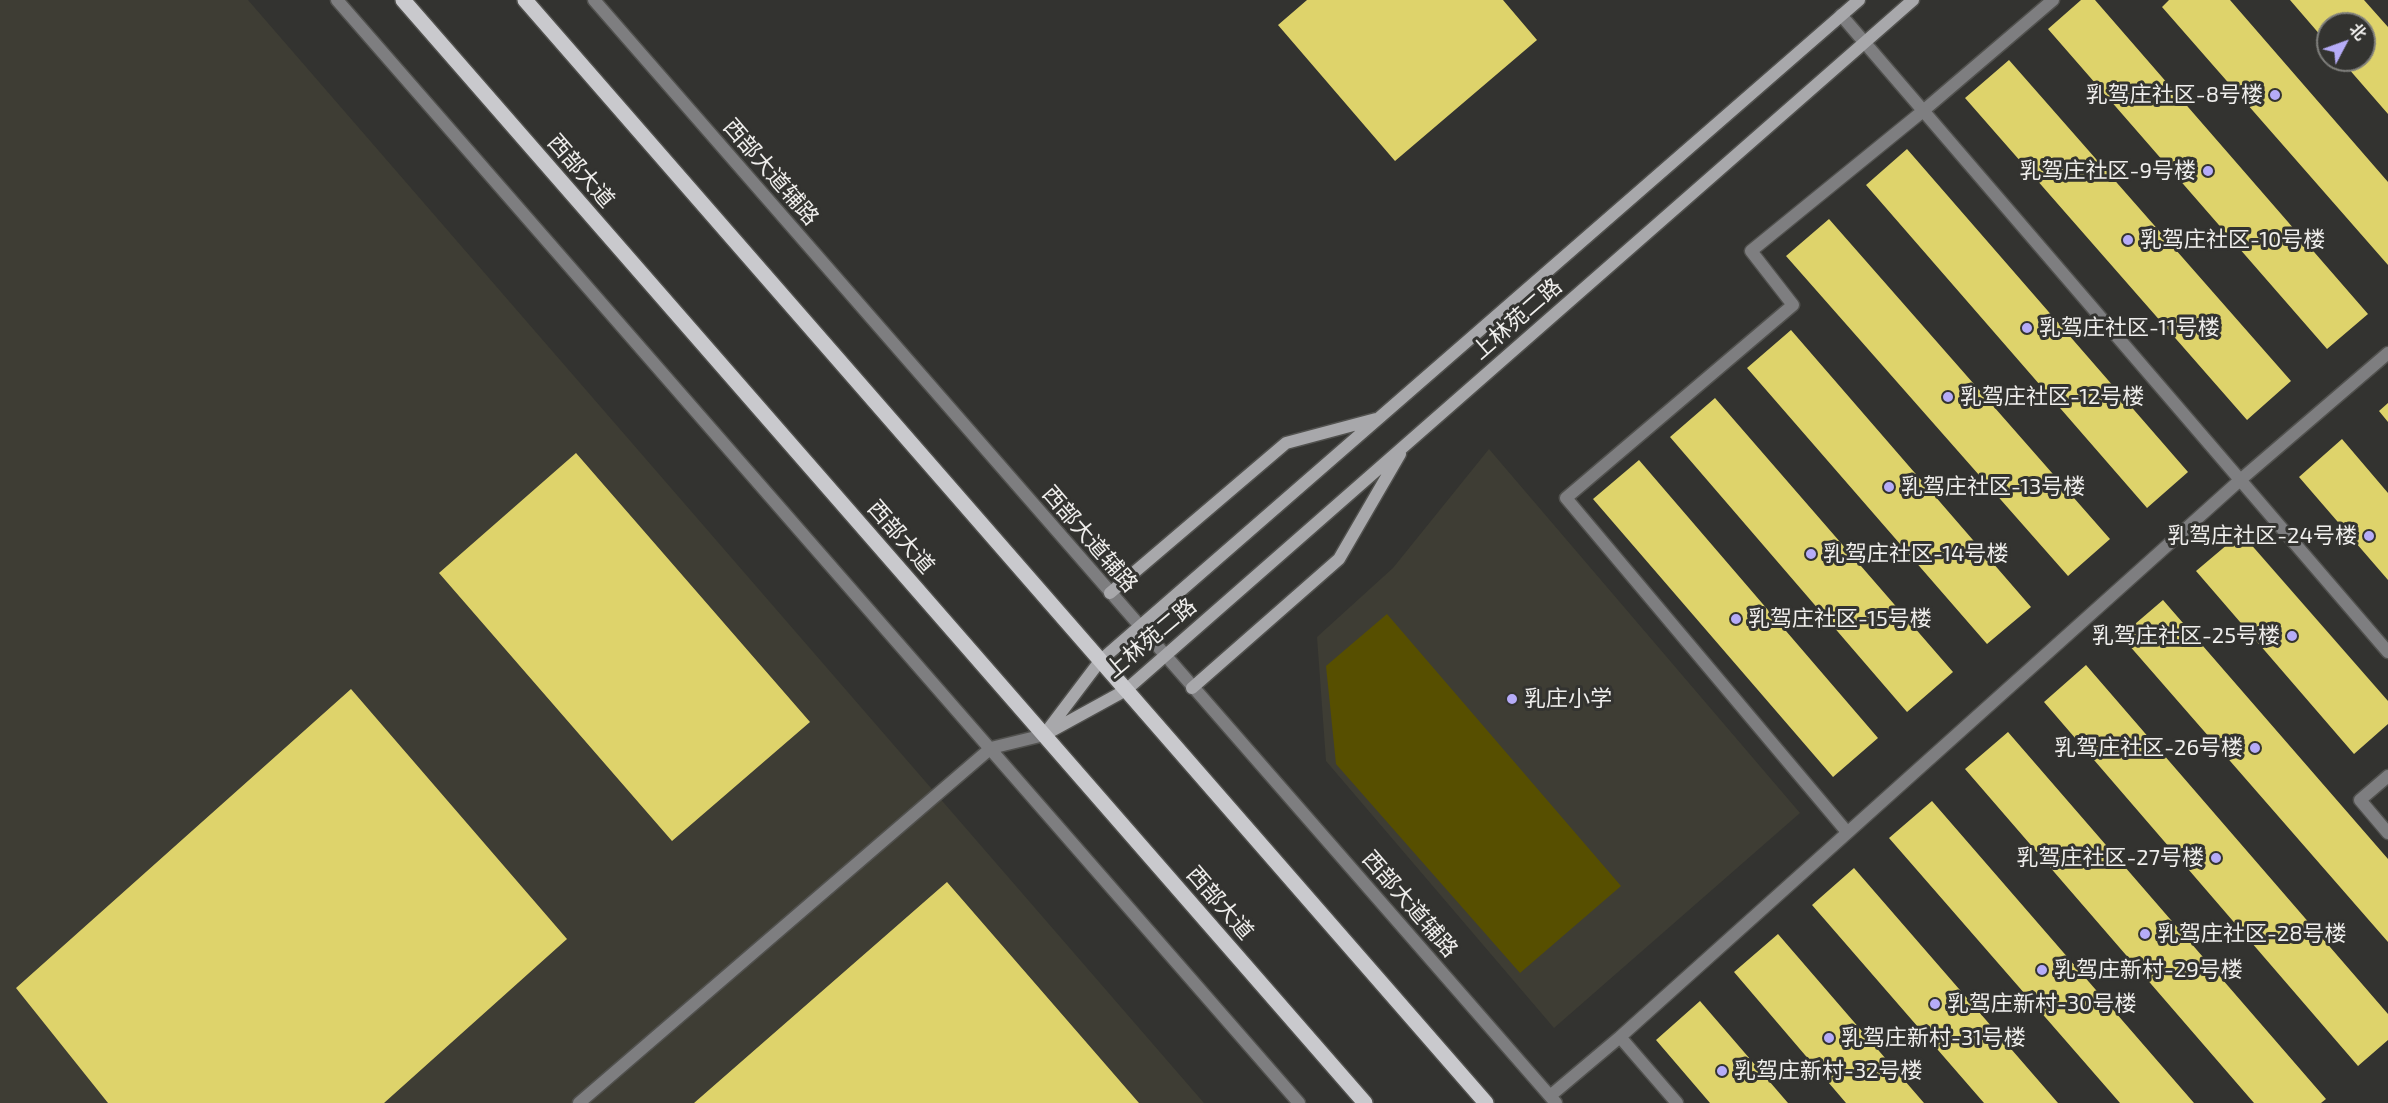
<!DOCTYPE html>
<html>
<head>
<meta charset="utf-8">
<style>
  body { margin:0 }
  #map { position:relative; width:2388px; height:1103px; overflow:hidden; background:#333330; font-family:"Exo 2","Noto Sans SC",sans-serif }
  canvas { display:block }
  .north { position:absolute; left:2316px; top:12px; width:60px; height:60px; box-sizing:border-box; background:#333330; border:2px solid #7e7e7b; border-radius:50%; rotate:49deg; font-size:16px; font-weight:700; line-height:24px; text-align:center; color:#efeeec }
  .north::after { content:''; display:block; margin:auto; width:21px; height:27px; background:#b6acf8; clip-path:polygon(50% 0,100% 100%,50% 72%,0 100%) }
</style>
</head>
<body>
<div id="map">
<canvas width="2388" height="1103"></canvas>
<div class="north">北</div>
</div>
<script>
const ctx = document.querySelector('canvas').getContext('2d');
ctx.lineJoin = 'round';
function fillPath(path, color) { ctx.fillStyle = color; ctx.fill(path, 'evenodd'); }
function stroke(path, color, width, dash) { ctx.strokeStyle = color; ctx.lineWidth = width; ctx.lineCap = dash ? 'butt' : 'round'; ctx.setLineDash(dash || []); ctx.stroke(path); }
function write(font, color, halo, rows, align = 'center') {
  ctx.font = font + ' "Exo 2","Noto Sans SC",sans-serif'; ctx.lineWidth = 6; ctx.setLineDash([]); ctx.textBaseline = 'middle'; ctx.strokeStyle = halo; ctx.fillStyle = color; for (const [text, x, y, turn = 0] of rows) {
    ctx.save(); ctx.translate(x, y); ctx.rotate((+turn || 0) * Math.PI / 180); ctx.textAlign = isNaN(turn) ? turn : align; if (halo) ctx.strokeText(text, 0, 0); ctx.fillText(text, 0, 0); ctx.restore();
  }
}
fillPath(new Path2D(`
  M 0,0 L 248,0 L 1204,1103 L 0,1103 Z
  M 1489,449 L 1800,813 L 1554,1028 L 1326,761 L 1317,637 L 1393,568 Z`), '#3e3d34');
fillPath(new Path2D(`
  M 1387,614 L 1621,886 L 1520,973 L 1336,764 L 1326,666 Z`), '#574f00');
fillPath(new Path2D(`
  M 1307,0 L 1503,0 L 1537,40 L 1395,161 L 1278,25 Z
  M 2081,0 L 2095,0 L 2368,314 L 2327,349 L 2048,29 Z
  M 2169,0 L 2230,0 L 2388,182 L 2388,265 L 2162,7 Z
  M 2290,0 L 2364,0 L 2388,27 L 2388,114 L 2341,60 L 2364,60 L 2364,24 L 2328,24 L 2328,44 Z
  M 2009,60 L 2291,381 L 2247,420 L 1965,98 Z
  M 1907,149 L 2188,472 L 2147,508 L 1866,185 Z
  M 1829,219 L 2110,539 L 2068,576 L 1786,256 Z
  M 1791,330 L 2031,607 L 1987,644 L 1747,368 Z
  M 1715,398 L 1953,672 L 1907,712 L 1670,437 Z
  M 2388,403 L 2388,422 L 2379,411 Z
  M 2342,439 L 2388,493 L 2388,580 L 2299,477 Z
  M 576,453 L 810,722 L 672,841 L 439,573 Z
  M 1639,460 L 1878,738 L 1833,777 L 1593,499 Z
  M 2241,533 L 2388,701 L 2388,724 L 2354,754 L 2196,571 Z
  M 2163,600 L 2388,859 L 2388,942 L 2121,636 Z
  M 2086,665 L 2388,1014 L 2388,1040 L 2358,1066 L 2044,702 Z
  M 351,689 L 567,939 L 384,1103 L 108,1103 L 16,988 Z
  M 2008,732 L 2326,1099 L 2321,1103 L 2254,1103 L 1965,769 Z
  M 1932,801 L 2194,1103 L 2120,1103 L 1889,838 Z
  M 1854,868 L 2058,1103 L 1984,1103 L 1812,905 Z
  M 947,882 L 1139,1103 L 694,1103 Z
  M 1778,934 L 1924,1103 L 1846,1103 L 1734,972 Z
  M 1700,1001 L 1788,1103 L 1710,1103 L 1656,1040 Z`), '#ded36b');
const street = new Path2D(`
  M 337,0 L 1299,1103
  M 594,0 L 1556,1103
  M 1841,15 L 2388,652
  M 2388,776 L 2360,800 L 2388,833
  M 1847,832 L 1566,498 L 1793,305 L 1751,251 L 1923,111 L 2053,0
  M 1620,1037 L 1677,1103
  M 1550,1096 L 1620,1037 L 2239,481 L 2388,353
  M 579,1103 L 991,748 L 1044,735`);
const secondary = new Path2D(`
  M 1110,593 L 1286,443 L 1376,419
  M 1192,688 L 1339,559 L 1400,454
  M 1047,731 L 1100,661 L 1859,0
  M 1044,735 L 1126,690 L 1913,0`);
const primary = new Path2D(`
  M 403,0 L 1365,1103
  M 525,0 L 1486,1103`);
stroke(street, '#51514e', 15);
stroke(secondary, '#51514e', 15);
stroke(primary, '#51514e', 18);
stroke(street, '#7e7e80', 12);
stroke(secondary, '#a8a8ab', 12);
stroke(primary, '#c9c9cd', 15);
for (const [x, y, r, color] of [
  [2275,95,6,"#b6acf8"],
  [2208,171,6,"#b6acf8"],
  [2128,240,6,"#b6acf8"],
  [2027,328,6,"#b6acf8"],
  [1948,397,6,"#b6acf8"],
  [1889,487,6,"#b6acf8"],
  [2369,536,6,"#b6acf8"],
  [1811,554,6,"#b6acf8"],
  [1736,619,6,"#b6acf8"],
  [2292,636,6,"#b6acf8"],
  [1512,699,6,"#b6acf8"],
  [2255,748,6,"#b6acf8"],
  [2216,858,6,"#b6acf8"],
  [2145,934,6,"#b6acf8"],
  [2042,970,6,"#b6acf8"],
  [1935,1004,6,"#b6acf8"],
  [1829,1038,6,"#b6acf8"],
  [1722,1071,6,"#b6acf8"]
]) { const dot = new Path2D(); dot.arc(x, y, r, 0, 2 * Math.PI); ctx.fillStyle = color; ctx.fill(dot); stroke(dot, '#333330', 2); }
write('22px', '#efeeec', '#333330', [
  ["乳驾庄社区-8号楼",2263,95,"right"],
  ["乳驾庄社区-9号楼",2196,171,"right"],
  ["乳驾庄社区-10号楼",2140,240],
  ["乳驾庄社区-11号楼",2039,328],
  ["乳驾庄社区-12号楼",1960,397],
  ["乳驾庄社区-13号楼",1901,487],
  ["乳驾庄社区-24号楼",2357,536,"right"],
  ["乳驾庄社区-14号楼",1823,554],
  ["乳驾庄社区-15号楼",1748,619],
  ["乳驾庄社区-25号楼",2280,636,"right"],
  ["乳庄小学",1524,699],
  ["乳驾庄社区-26号楼",2243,748,"right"],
  ["乳驾庄社区-27号楼",2204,858,"right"],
  ["乳驾庄社区-28号楼",2157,934],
  ["乳驾庄新村-29号楼",2054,970],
  ["乳驾庄新村-30号楼",1947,1004],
  ["乳驾庄新村-31号楼",1841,1038],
  ["乳驾庄新村-32号楼",1734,1071]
], 'left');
write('22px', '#efeeec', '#333330', [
  ["西部大道",581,171,49],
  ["西部大道辅路",771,172,49],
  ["上林苑二路",1517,319,-41],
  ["西部大道",901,537,49],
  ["西部大道辅路",1090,539,49],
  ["上林苑二路",1151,638,-40],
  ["西部大道",1220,903,49],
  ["西部大道辅路",1410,904,49]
]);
</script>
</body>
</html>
